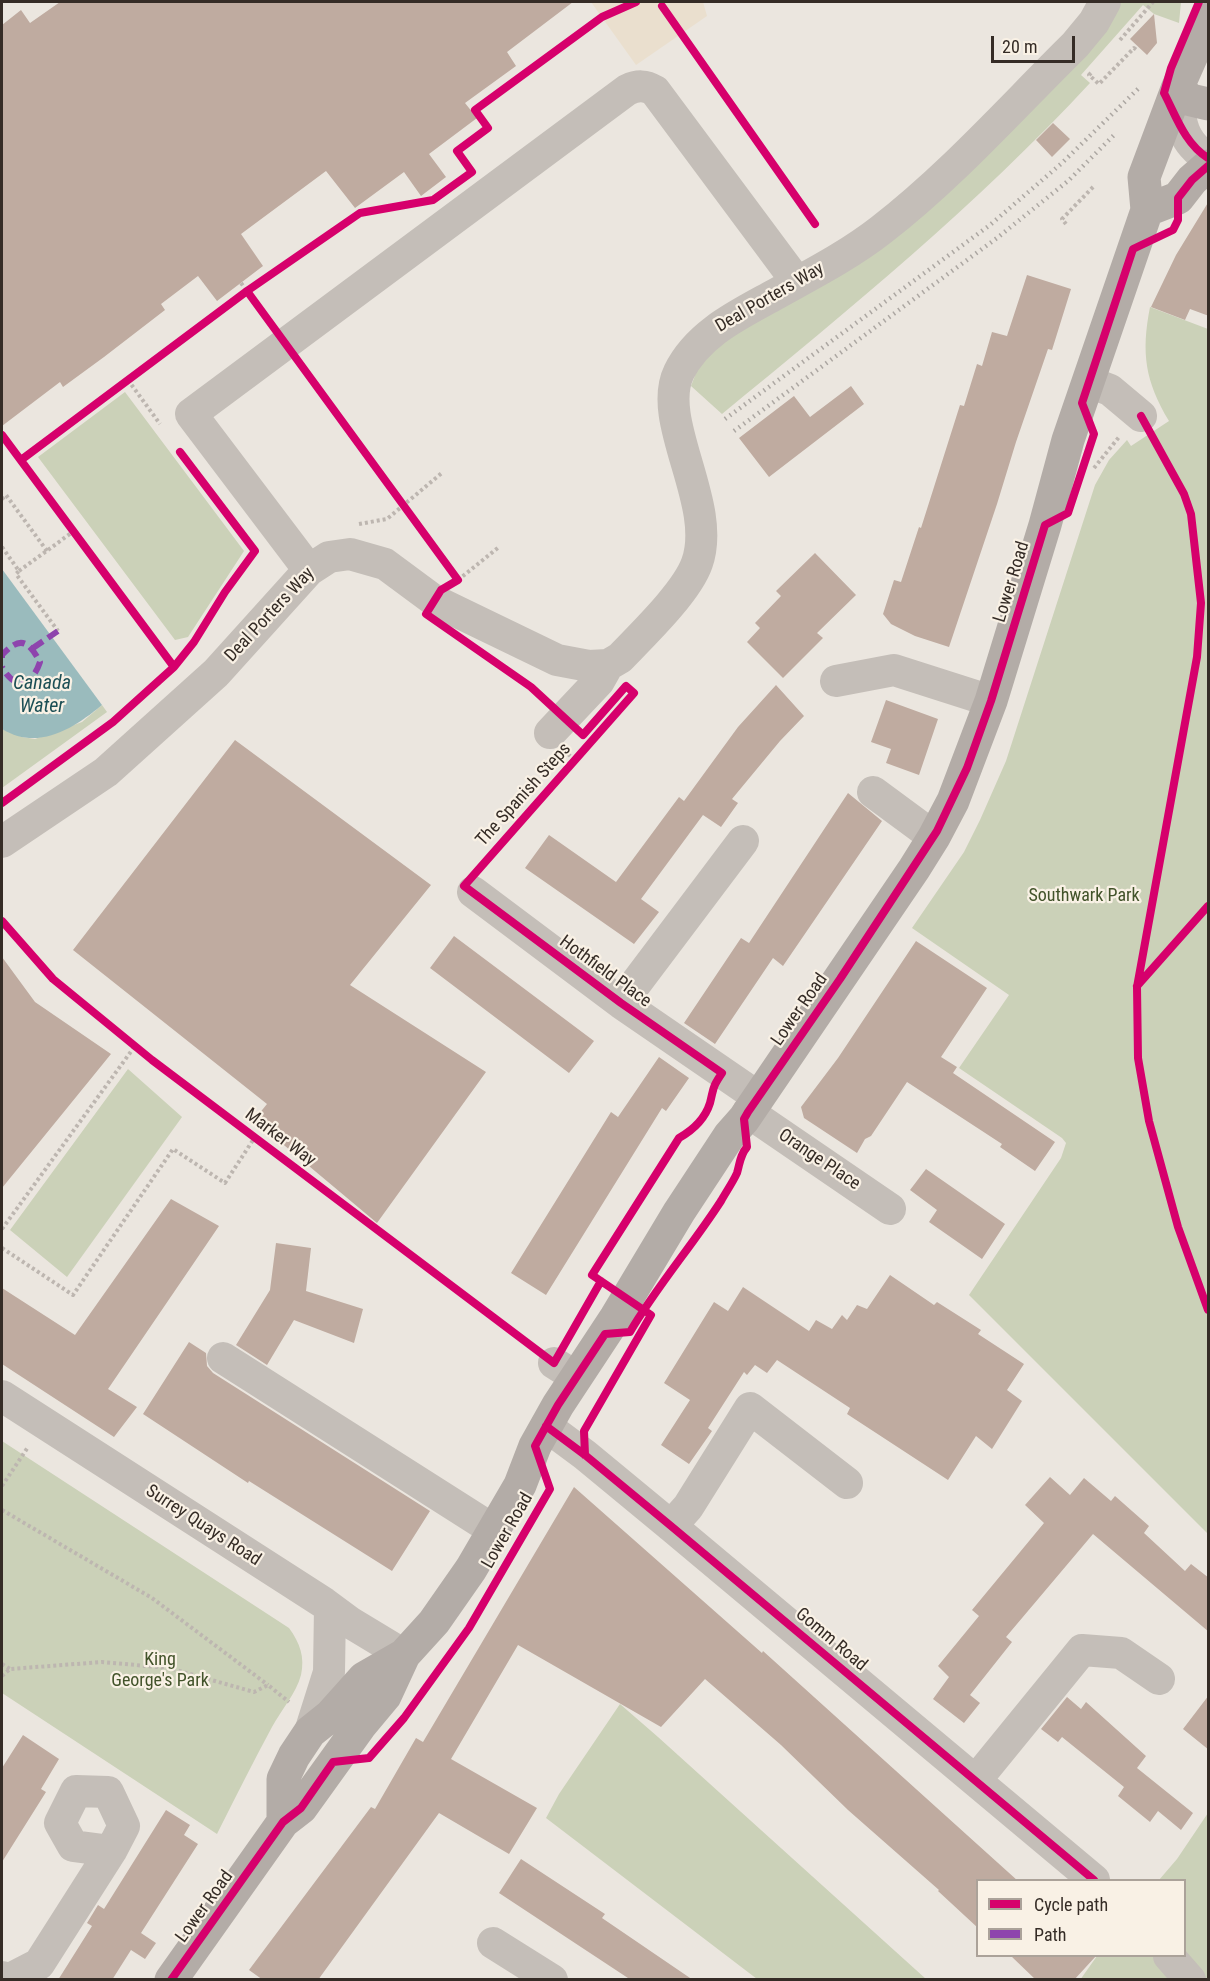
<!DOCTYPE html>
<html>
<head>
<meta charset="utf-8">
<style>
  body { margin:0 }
  #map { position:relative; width:1210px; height:1981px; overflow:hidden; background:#ebe6df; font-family:"Roboto Condensed",sans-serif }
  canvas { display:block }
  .frame { position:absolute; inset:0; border:3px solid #352c26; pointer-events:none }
  .legend { position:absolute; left:976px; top:1879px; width:210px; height:78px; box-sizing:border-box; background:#f9f1e5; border:2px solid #aba299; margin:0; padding:8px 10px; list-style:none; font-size:18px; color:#352c26 }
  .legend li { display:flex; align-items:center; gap:12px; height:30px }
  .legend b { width:30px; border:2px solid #aba299 }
  .scale { position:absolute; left:991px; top:36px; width:84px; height:27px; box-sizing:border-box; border:3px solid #352c26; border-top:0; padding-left:8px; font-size:18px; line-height:21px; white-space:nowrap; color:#352c26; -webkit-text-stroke:4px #f9f1e5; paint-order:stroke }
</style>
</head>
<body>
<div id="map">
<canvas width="1210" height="1981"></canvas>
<div class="frame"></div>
<ul class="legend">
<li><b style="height:8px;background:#d6006c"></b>Cycle path</li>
<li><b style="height:8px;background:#8e44ad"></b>Path</li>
</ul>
<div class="scale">20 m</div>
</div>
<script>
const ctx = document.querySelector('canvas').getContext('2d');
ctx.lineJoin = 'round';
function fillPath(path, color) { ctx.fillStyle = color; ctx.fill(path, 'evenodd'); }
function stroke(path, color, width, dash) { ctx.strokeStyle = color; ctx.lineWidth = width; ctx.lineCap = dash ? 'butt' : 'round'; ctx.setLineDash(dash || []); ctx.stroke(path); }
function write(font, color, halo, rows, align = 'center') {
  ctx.font = font + ' "Roboto Condensed",sans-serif'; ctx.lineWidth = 4.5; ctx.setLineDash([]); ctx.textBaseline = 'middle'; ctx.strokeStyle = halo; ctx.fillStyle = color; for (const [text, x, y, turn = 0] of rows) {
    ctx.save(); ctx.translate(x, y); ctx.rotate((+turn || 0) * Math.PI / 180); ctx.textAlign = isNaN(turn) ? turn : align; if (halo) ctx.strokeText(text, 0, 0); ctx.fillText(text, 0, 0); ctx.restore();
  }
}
fillPath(new Path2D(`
  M 1118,2 L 1181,2 L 1179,23 L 1154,14 L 1143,5 L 1081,75 L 1090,83 C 977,205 850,309 722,414 L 691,386 L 699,365 L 721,343 L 836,273 Z
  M 1150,307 L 1208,329 L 1208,1534 L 969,1295 L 1061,1158 L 1066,1143 L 1062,1138 L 959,1068 L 1009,995 L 912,928 L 964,852 L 980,820 L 1006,761 L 1095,485 L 1109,460 L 1127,440 L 1131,446 L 1169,421 C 1145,381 1141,353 1150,307 Z
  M 125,392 L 244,551 L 188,637 L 175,640 L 38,457 Z
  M 102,705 L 107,712 L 2,788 L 2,729 L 22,737 L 35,739 L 82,722 Z
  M 128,1069 L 182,1117 L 67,1277 L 10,1230 Z
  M 2,1441 L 289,1628 C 300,1643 305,1657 301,1675 C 296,1694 281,1710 272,1727 C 253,1762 235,1798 217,1834 L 2,1693 Z
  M 620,1704 L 658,1737 L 926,1979 L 757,1979 L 546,1818 L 559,1794 Z
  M 1208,1813 L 1208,1979 L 1080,1980 L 1097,1956 L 1184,1956 L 1184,1880 L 1159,1880 L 1177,1859 Z`), '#cbd1b8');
fillPath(new Path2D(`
  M 591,2 L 703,2 L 707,16 L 636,65 Z`), '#eadfce');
fillPath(new Path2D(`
  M 2,569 L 102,705 C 73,729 38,751 2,729 Z`), '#9abbbd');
fillPath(new Path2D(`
  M 60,2 L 573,2 L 507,52 L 516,66 L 465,103 L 477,118 L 429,154 L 446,177 L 421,196 L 404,172 L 355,208 L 326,171 L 241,234 L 263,266 L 217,301 L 198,276 L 161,304 L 165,310 L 104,357 L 63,387 L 60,382 L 2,426 L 2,25 L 21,10 L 30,23 Z
  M 1154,14 L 1157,43 L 1147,55 L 1130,39 Z
  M 1053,123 L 1070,139 L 1052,157 L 1036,140 Z
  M 1209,201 L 1209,316 L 1190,309 L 1185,320 L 1151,307 L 1176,255 Z
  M 1027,275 L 1071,289 L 1052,350 L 1048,349 L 1016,442 L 997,504 L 949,647 L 915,636 L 891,624 L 883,614 L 894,580 L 901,582 L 919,527 L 921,528 L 960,405 L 964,406 L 977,364 L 982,366 L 992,332 L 1007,336 Z
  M 851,386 L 864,404 L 769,477 L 739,438 L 794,396 L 810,417 Z
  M 815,553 L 856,595 L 817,633 L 823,638 L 783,678 L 747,642 L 760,628 L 755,623 L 781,596 L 776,591 Z
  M 776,685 L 804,716 L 780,741 L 732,799 L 738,803 L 721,827 L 703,815 L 641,899 L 659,912 L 634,944 L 525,868 L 549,835 L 616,882 L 679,797 L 684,801 L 738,727 Z
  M 886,700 L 938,719 L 919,775 L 886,763 L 891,749 L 871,742 Z
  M 235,740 L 431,885 L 350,985 L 486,1072 L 377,1223 L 254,1120 L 267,1104 L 73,950 Z
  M 848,793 L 882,821 L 783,966 L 773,958 L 715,1044 L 684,1023 L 741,938 L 749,943 Z
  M 454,936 L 594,1041 L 569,1073 L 430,968 Z
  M 916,941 L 987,988 L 941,1057 L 957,1067 L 953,1073 L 1055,1142 L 1035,1171 L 1000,1147 L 1002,1144 L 907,1082 L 871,1136 L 865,1139 L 857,1153 L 804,1118 L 801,1107 L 838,1058 Z
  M 2,957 L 35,1002 L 111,1054 L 2,1188 Z
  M 659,1057 L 689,1078 L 666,1111 L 662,1108 L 546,1295 L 511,1273 L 611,1112 L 618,1117 Z
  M 926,1169 L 1005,1224 L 982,1259 L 929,1222 L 937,1210 L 910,1190 Z
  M 171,1199 L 219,1226 L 108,1389 L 137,1407 L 114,1437 L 2,1364 L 2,1288 L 75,1335 Z
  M 276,1243 L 311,1248 L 306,1291 L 363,1309 L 354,1343 L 294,1320 L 267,1365 L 236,1345 L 270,1290 Z
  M 890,1275 L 934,1305 L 937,1302 L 981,1330 L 978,1334 L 1024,1364 L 1007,1390 L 1022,1401 L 992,1449 L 976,1436 L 948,1480 L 847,1414 L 850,1408 L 777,1360 L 767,1373 L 755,1365 L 747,1375 L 744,1372 L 708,1428 L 712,1431 L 689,1464 L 661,1445 L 690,1400 L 664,1383 L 714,1302 L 728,1311 L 743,1287 L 809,1331 L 816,1320 L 832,1329 L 842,1315 L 847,1320 L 857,1305 L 867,1309 Z
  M 189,1342 L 206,1353 L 207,1366 L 213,1373 L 430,1511 L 392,1571 L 249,1481 L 248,1483 L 143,1414 Z
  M 1050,1477 L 1070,1495 L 1084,1478 L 1111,1501 L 1115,1496 L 1149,1526 L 1144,1533 L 1185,1571 L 1191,1564 L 1209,1578 L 1209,1632 L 1093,1534 L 1006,1637 L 1012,1642 L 970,1695 L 980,1703 L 964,1723 L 933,1699 L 949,1677 L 938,1666 L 979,1616 L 972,1610 L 1044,1523 L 1025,1505 Z
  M 574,1487 L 762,1653 L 763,1651 L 1018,1881 L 978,1881 L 978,1928 L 938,1891 L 939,1890 L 848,1810 L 781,1745 L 705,1679 L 661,1727 L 518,1645 L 451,1759 L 537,1808 L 509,1854 L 439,1813 L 318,1980 L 263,1980 L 249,1970 L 371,1807 L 375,1809 L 416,1738 L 423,1742 Z
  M 1209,1695 L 1209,1750 L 1183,1729 Z
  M 1067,1697 L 1081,1709 L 1086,1702 L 1146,1756 L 1137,1768 L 1193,1813 L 1181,1830 L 1158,1811 L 1150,1822 L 1118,1796 L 1124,1787 L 1062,1737 L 1058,1742 L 1041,1729 Z
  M 23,1735 L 59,1759 L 41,1789 L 46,1792 L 2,1862 L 2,1768 Z
  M 166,1810 L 190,1825 L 184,1835 L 198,1844 L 141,1933 L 156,1943 L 145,1959 L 131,1950 L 112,1980 L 58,1980 L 92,1926 L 87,1923 L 98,1905 L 104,1909 Z
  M 521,1859 L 605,1914 L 602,1918 L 693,1980 L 631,1980 L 499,1893 Z
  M 1011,1956 L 1096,1956 L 1074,1980 L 1036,1980 Z`), '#bfaba0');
stroke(new Path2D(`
  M 1120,40 L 1153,2
  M 1091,73 L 1089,75 L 1099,84 L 1134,48 L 1138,51
  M 1066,224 L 1062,219 L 1095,185
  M 241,283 L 247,291
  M 128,380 L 160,424
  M 1094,468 L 1119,437
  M 2,499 L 6,495 L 47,551
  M 359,524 L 387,519 L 443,472
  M 2,547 L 19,571 L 16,574 L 58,631
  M 19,571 L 74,531
  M 458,580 L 499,547
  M 568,754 L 576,761
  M 2,1229 L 135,1046
  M 2,1248 L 73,1295 L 173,1149 L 225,1183 L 255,1137
  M 2,1486 L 28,1447
  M 2,1510 L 152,1598 L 268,1685
  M 2,1664 L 10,1669
  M 2,1676 L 10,1669 L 102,1662 L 169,1668 L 254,1692 L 268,1685 L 289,1702`), '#bdb6b0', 4, [3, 3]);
stroke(new Path2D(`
  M 1177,89 C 1180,119 1180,141 1208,158
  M 1089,382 L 1110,390 L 1141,416
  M 309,570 L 191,414 L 627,90 C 638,85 645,85 655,91 L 797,282
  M 836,681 L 894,670 L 991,701
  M 550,733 L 599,681 L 608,665
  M 873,792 L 934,837
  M 2,842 L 106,772 L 216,673 L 309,570 L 329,557 L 350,554 L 385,564 L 435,601 L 557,660 L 589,666 L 608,665 L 620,658 C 642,635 687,592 697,563 C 718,504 655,421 679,372 C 698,333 740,314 776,294 C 812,274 849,255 881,230 C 952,175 1012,107 1075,45 L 1094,22 L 1105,2
  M 473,892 L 621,1003 L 758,1097
  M 621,1003 L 743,841
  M 748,1112 L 890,1209
  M 223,1358 L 495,1531
  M 554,1363 L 576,1377
  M 2,1396 L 324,1603 L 351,1623 L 404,1655
  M 546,1426 L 585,1455 L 671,1526 L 1094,1880
  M 671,1526 L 688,1507 L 750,1408 L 847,1483
  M 310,1732 L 329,1672 L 330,1608
  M 976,1780 L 1082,1650 L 1121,1653 L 1159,1679
  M 493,1943 L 552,1980
  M 1169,1956 L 1190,1980
  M 2,1977 L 10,1979 L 39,1964 L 111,1851 L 124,1826 L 108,1792 L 76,1791 L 60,1823 L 73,1846 L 111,1851`), '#c4beb8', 32);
stroke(new Path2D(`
  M 1177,89 L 1191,100 L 1208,104
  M 1147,210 L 1178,198 L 1192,180 L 1208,166
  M 283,1822 L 283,1779 L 294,1756 L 310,1732 L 330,1716 L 364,1678 L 404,1655
  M 171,1980 L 283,1822 L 301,1808 L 360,1726 L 385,1696 L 404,1655 L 434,1622 L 471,1569 L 520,1485 L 535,1446 L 558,1405 L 616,1317 L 679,1212 L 729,1136 L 744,1119 L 914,869 L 934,837 L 953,801 L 991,701 L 1045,525 L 1068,440 L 1147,210 L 1144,177 L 1177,89 L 1208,19`), '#b3aca7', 33);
stroke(new Path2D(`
  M 725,419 L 990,225 L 1062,163 L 1141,86
  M 734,431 L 997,238 L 1068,181 L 1116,133`), '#aca7a2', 4.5, [1.5, 4.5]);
stroke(new Path2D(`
  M 33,648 L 58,631
  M 2,658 L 2,655 C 20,636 28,640 40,662 C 32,686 15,691 2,667`), '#8e44ad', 6, [12, 6]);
stroke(new Path2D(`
  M 1199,2 L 1171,68 L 1164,93 C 1176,116 1185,144 1208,158
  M 662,6 L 815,224
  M 247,291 L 458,580 L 441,590 L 426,614 L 531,687 L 583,735 L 626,686 L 634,693 L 464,886 L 621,1003 L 722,1073 C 712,1088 714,1087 710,1103 C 705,1119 693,1130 679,1138 L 592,1275 L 651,1315 L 584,1431 L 585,1455
  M 1141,416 L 1184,494 L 1191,514 L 1201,603 L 1197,657 L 1137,987 L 1138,1058 L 1149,1121 L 1178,1227 L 1208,1310
  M 2,435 L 174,667
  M 21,460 L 247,291 L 360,213 L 433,200 L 472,172 L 457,151 L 488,128 L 475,110 L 602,17 L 636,2
  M 2,803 L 113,722 L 174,667 L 194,642 L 225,592 L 255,551 L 180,452
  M 2,921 L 53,979 L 152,1060 L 554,1363 L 601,1281
  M 1137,986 L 1208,906
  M 546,1426 L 585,1455 L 671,1526 L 1094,1880
  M 171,1980 L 283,1822 L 301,1808 L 333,1762 L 369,1758 L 404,1718 L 469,1628 L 550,1489 L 535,1446 L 558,1405 L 605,1334 L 630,1332 C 657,1286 692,1246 721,1201 C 726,1192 733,1182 737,1173 C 740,1163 740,1155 747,1147 L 744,1119 L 748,1112 L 840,979 L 937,831 L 967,768 L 991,701 L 1045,525 L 1068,513 L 1094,434 L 1082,403 L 1133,249 L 1173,230 L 1178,220 L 1178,198 L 1192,180 L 1208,166`), '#d6006c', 8);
write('18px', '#352c26', '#f9f1e5', [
  ["Deal Porters Way",770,298,-30],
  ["Lower Road",1012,582,-73],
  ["Deal Porters Way",270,615,-47],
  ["The Spanish Steps",524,795,-48],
  ["Hothfield Place",605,972,36],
  ["Lower Road",800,1010,-55],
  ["Marker Way",280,1138,37],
  ["Orange Place",819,1160,34],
  ["Surrey Quays Road",203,1526,33],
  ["Lower Road",508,1531,-60],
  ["Gomm Road",831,1640,40],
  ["Lower Road",205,1907,-54]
]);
write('18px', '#42532a', '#f9f1e5', [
  ["Southwark Park",1084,896],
  ["King",160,1660],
  ["George's Park",160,1681]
]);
write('italic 20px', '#1c4f55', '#f9f1e5', [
  ["Canada",42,684],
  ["Water",42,707]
]);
</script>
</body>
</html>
